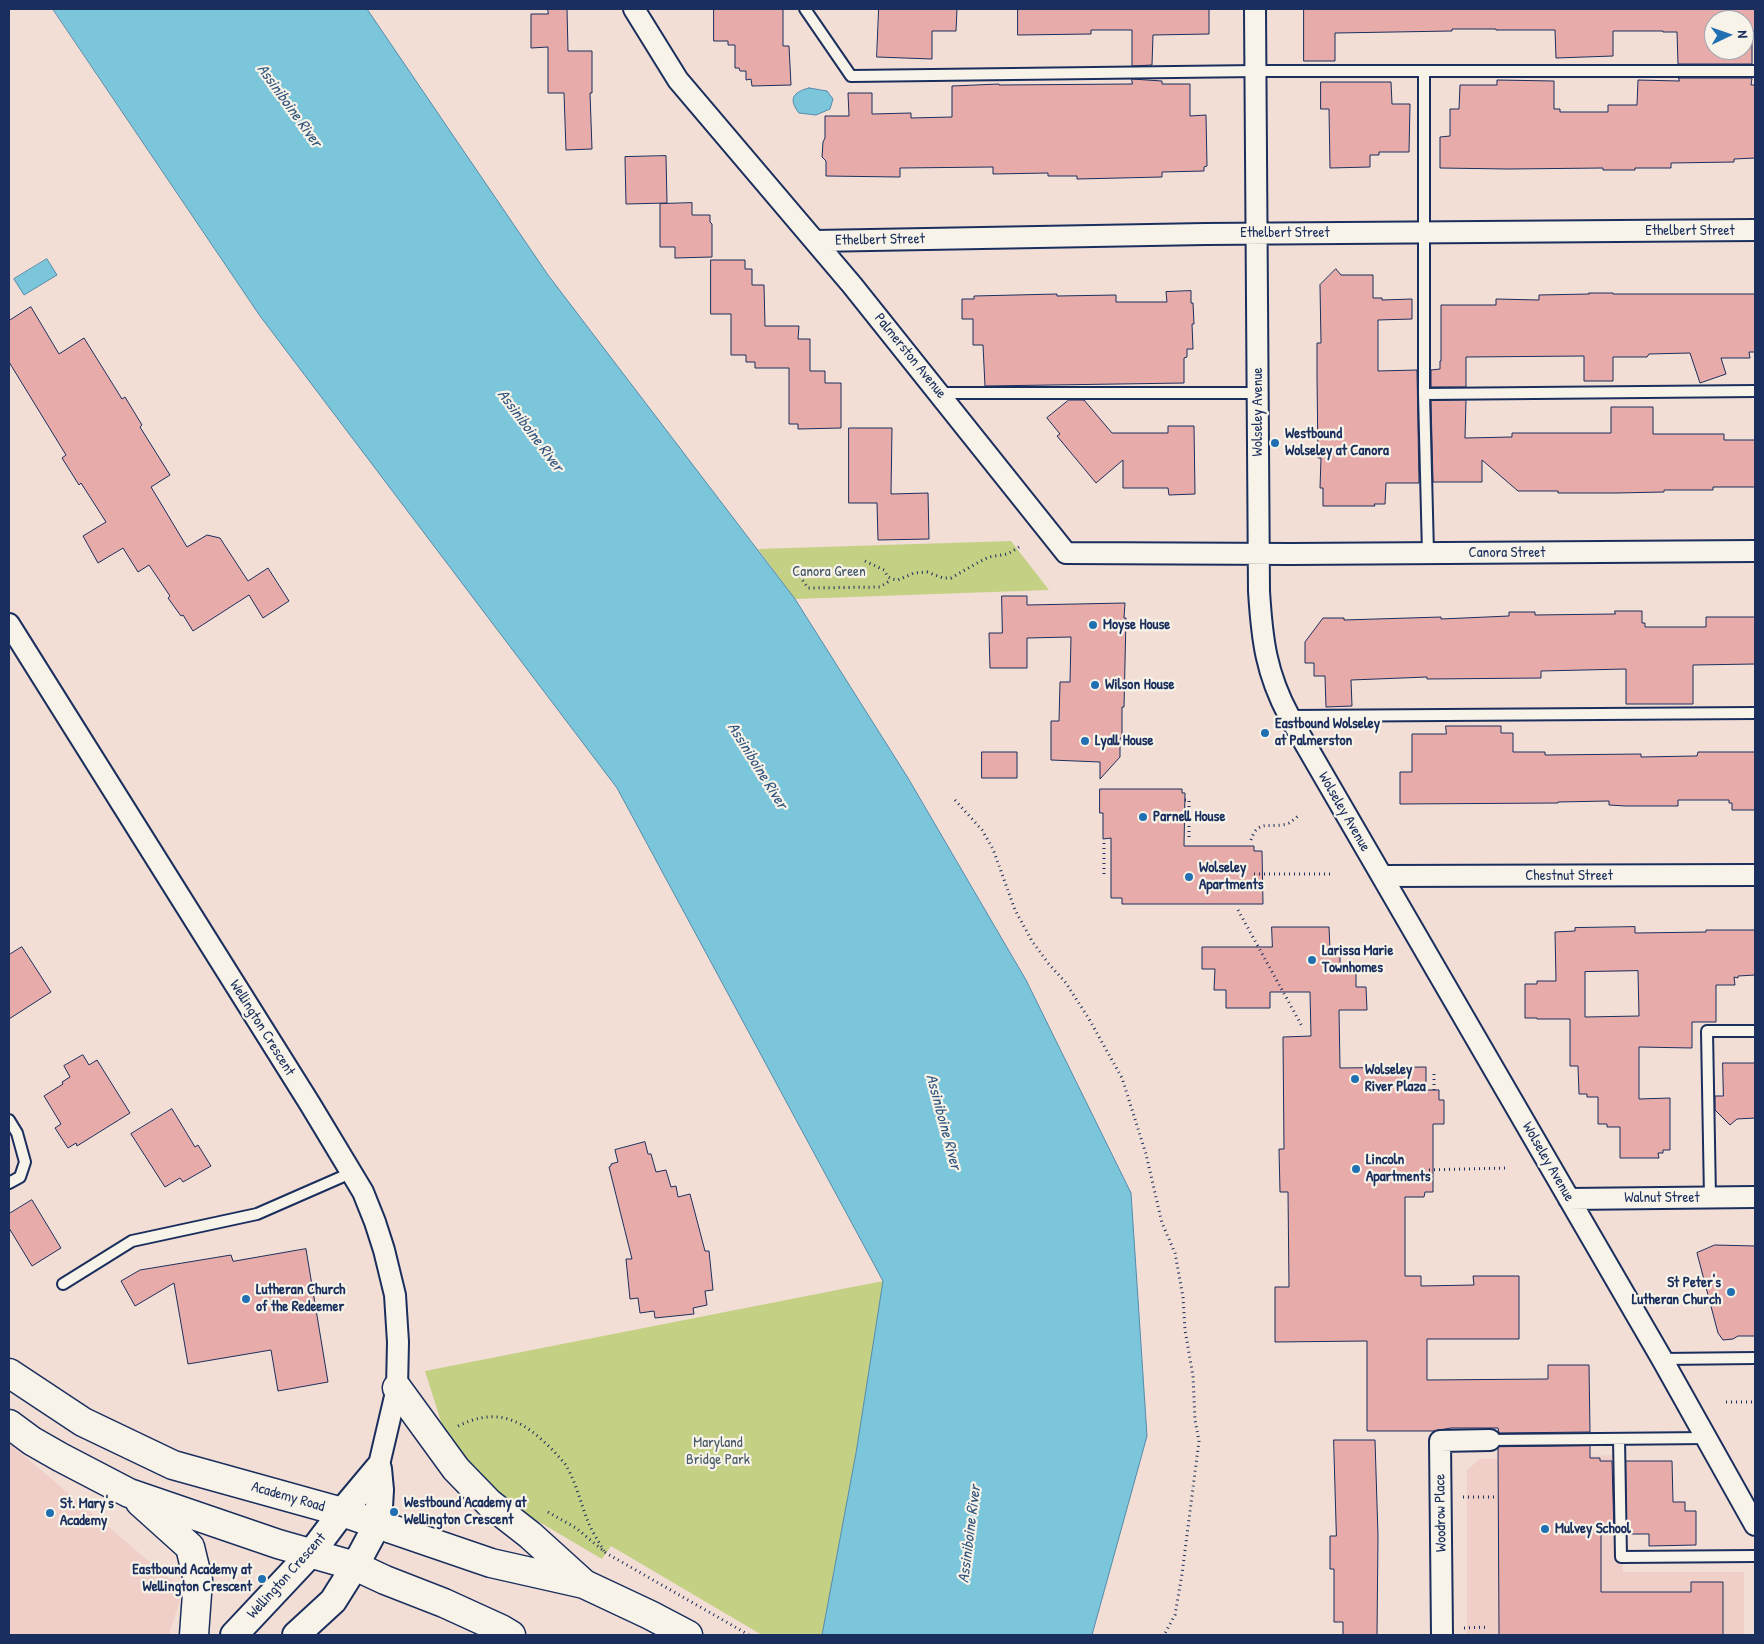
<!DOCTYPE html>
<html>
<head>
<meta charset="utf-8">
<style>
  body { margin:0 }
  #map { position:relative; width:1764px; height:1644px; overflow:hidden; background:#f2ded5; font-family:"Patrick Hand",sans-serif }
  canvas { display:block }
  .frame { position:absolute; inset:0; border:10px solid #1b2f5e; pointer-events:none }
  .north { position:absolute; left:1704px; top:10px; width:50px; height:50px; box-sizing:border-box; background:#f7f3e8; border:1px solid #9fa5b1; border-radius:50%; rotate:87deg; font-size:14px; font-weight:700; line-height:20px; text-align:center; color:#1b2f5e }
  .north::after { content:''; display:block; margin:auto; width:18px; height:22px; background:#1f6fb2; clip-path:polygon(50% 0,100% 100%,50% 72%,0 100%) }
</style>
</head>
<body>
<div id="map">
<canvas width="1764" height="1644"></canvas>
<div class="frame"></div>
<div class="north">N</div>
</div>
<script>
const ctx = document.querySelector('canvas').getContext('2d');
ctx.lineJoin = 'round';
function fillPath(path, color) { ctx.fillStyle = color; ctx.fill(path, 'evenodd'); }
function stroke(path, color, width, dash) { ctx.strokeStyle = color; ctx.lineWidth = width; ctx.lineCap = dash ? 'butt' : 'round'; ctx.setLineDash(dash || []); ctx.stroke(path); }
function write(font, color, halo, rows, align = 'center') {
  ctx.font = font + ' "Patrick Hand",sans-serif'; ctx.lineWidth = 4.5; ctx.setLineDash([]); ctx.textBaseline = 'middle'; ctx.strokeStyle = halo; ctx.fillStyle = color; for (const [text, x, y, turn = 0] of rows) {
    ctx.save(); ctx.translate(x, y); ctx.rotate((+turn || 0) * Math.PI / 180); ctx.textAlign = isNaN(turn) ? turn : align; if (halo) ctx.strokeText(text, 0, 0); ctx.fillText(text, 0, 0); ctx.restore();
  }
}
fillPath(new Path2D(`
  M 9,1443 L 176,1584 L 180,1600 L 169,1634 L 167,1635 L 9,1635 Z
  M 1621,1455 L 1623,1572 L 1744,1572 L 1744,1635 L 1467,1635 L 1467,1470 L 1480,1459 Z`), '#efcfc8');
fillPath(new Path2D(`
  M 1011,541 L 1049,590 L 795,599 L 758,549 Z
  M 883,1281 L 856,1453 L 822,1635 L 762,1635 L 611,1546 L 602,1559 L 514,1507 L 482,1483 L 444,1431 L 425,1371 Z`), '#c4d084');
const water = new Path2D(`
  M 53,9 L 367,9 L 548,275 L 795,599 L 908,778 L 1026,980 L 1131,1193 L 1147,1436 L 1092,1635 L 822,1635 L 856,1453 L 883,1281 L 617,788 L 260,316 Z
  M 809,88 L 827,91 L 833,99 L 830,109 L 816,115 L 799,113 C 788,99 793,92 809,88 Z
  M 47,259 L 57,275 L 24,295 L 14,279 Z`);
fillPath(water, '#7bc6db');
stroke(water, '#558aa9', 1);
const building = new Path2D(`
  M 548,9 L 567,9 L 568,51 L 592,51 L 592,93 L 590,93 L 592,149 L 566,150 L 564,93 L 548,93 L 548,47 L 531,48 L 531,14 L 548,14 Z
  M 714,9 L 783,9 L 783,46 L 789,46 L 791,85 L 752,86 L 751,79 L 746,80 L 746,71 L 740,71 L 739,68 L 735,68 L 735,45 L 728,45 L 728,41 L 714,41 Z
  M 879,9 L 957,9 L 956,31 L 932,31 L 932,59 L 877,57 Z
  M 1018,9 L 1209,9 L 1209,34 L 1153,35 L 1152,65 L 1132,66 L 1132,30 L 1091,30 L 1091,34 L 1018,35 Z
  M 1304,9 L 1755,9 L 1755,31 L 1752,31 L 1752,64 L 1678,64 L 1677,32 L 1663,32 L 1663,31 L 1613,31 L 1613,56 L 1556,58 L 1555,30 L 1496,30 L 1496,29 L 1452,29 L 1452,31 L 1335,33 L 1335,61 L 1304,61 ZM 1714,20 L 1744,20 L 1744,50 L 1714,50 Z
  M 1679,78 L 1752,78 L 1751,85 L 1755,85 L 1755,158 L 1734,159 L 1734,162 L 1671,163 L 1671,168 L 1635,168 L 1635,170 L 1603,170 L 1603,168 L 1509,169 L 1440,168 L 1440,137 L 1450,136 L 1450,109 L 1459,109 L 1460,85 L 1497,85 L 1497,80 L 1554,81 L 1554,109 L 1560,109 L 1560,112 L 1608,112 L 1608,105 L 1637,105 L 1638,80 L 1679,81 Z
  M 1132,79 L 1162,81 L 1162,84 L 1190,84 L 1190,116 L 1206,115 L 1207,166 L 1204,167 L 1204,171 L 1162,172 L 1162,177 L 1077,179 L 1077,176 L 1048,176 L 1048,173 L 993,174 L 993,167 L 900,168 L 900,177 L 826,176 L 826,161 L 822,157 L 823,142 L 825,138 L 825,116 L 849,116 L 848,93 L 872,93 L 872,114 L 911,113 L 911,118 L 952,117 L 952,86 L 999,84 L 999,85 L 1132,84 Z
  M 1321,82 L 1391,82 L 1392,104 L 1410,104 L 1409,152 L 1379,152 L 1379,155 L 1370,155 L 1370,167 L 1330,168 L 1329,109 L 1321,109 Z
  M 666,156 L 667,203 L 626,204 L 625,157 Z
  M 692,203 L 692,215 L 710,215 L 710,222 L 712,224 L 712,257 L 675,258 L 675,247 L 660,247 L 660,204 Z
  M 711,260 L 745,260 L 745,269 L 752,269 L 752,285 L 764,285 L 765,326 L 799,326 L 798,339 L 810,339 L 810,371 L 825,371 L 825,383 L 841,383 L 841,428 L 798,429 L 798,424 L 789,424 L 789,368 L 755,368 L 755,362 L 746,362 L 746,355 L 731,355 L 731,314 L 711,314 Z
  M 1336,269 L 1341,275 L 1373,275 L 1373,298 L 1382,298 L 1382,300 L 1412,299 L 1412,319 L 1378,320 L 1378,371 L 1417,370 L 1419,483 L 1386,483 L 1385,504 L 1374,504 L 1375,506 L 1323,506 L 1323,488 L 1320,488 L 1321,458 L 1318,458 L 1317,377 L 1317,343 L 1321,343 L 1320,285 Z
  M 1191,291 L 1191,303 L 1193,303 L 1194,324 L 1192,324 L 1193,349 L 1187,349 L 1187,357 L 1184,358 L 1184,383 L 985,386 L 983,345 L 973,345 L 973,319 L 962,319 L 962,299 L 974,299 L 974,296 L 1057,294 L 1057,296 L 1116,295 L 1116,302 L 1167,302 L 1166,292 Z
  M 1589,293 L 1613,293 L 1613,294 L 1755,294 L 1755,352 L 1749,352 L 1750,358 L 1721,358 L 1726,374 L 1700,383 L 1690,353 L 1649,354 L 1647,357 L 1613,357 L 1613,381 L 1584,381 L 1584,356 L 1466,357 L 1466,387 L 1431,387 L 1431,370 L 1440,369 L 1440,361 L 1441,361 L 1441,305 L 1496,305 L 1496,299 L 1539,300 L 1539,295 L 1589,294 Z
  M 31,307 L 59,354 L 84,338 L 122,399 L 125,397 L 142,425 L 140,427 L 170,475 L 151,487 L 187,547 L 207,535 L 220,538 L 248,581 L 268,568 L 289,601 L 263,618 L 249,595 L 193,631 L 183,615 L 181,616 L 168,598 L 170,596 L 149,565 L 138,572 L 123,548 L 98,563 L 83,536 L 106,522 L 81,483 L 79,485 L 62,458 L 66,455 L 9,362 L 9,321 Z
  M 1069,400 L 1084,400 L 1112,433 L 1168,433 L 1168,426 L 1194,426 L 1195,494 L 1169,495 L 1168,488 L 1123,488 L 1123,460 L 1096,483 L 1057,436 L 1060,434 L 1047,418 Z
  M 1466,400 L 1465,438 L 1512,437 L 1512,433 L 1611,433 L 1611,407 L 1653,407 L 1653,434 L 1724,434 L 1724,440 L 1755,440 L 1755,487 L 1713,487 L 1713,490 L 1664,490 L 1664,492 L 1616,493 L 1558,493 L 1558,491 L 1518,491 L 1482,460 L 1482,482 L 1433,482 L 1431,401 Z
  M 849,428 L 892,428 L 891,494 L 928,493 L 929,539 L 878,540 L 877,503 L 849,503 Z
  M 1002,596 L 1027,596 L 1027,605 L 1125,603 L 1124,618 L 1126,618 L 1124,707 L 1122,707 L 1122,738 L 1120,738 L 1120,757 L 1100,779 L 1100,762 L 1051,760 L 1051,721 L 1059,721 L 1060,682 L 1070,682 L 1071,637 L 1027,638 L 1027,668 L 990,668 L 989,633 L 1002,633 Z
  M 1615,611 L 1642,611 L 1642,623 L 1645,623 L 1645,627 L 1706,627 L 1706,617 L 1755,617 L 1755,664 L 1693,665 L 1693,704 L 1626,704 L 1626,669 L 1541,671 L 1541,678 L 1427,679 L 1427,677 L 1351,680 L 1352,706 L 1326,707 L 1325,676 L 1314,676 L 1314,663 L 1305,663 L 1305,642 L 1323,618 L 1344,618 L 1344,620 L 1441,617 L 1441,619 L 1509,616 L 1509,612 L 1535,612 L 1535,615 L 1615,614 Z
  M 1446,726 L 1501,726 L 1501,733 L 1513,733 L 1513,752 L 1545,752 L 1545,755 L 1641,754 L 1641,757 L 1694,756 L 1697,756 L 1698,752 L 1755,752 L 1755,810 L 1732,810 L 1732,803 L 1729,803 L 1729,800 L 1678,800 L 1678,806 L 1626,806 L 1609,805 L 1609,801 L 1558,802 L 1558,803 L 1400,804 L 1400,772 L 1412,772 L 1412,734 L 1446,734 Z
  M 982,752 L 1017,752 L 1017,778 L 982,778 Z
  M 1100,789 L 1182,789 L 1182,793 L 1185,793 L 1184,846 L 1254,846 L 1254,851 L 1262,851 L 1263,904 L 1122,904 L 1122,898 L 1111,898 L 1111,838 L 1103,839 L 1103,813 L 1100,813 Z
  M 1272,927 L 1329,927 L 1330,950 L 1340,950 L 1340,970 L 1356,970 L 1356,987 L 1366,987 L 1367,1010 L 1339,1010 L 1340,1068 L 1426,1067 L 1426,1090 L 1439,1090 L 1439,1100 L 1444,1100 L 1444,1124 L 1433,1124 L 1433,1192 L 1425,1192 L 1424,1197 L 1405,1197 L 1405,1276 L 1421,1276 L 1421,1286 L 1474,1285 L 1473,1276 L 1519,1276 L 1519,1339 L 1427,1339 L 1427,1380 L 1548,1379 L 1548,1365 L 1589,1365 L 1590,1432 L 1499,1433 L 1498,1428 L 1451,1428 L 1434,1431 L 1367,1431 L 1367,1341 L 1275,1342 L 1275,1287 L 1289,1287 L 1288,1192 L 1280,1192 L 1279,1149 L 1284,1149 L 1283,1037 L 1311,1036 L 1310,992 L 1270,992 L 1270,1008 L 1226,1008 L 1226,990 L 1214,990 L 1215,969 L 1202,969 L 1202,947 L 1272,947 Z
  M 1635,927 L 1635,933 L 1706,932 L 1706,930 L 1755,930 L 1755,975 L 1738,976 L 1738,978 L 1734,977 L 1735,985 L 1716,985 L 1716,1022 L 1692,1022 L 1692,1048 L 1639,1047 L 1639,1099 L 1670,1098 L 1670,1150 L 1663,1150 L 1663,1153 L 1658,1153 L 1659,1158 L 1620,1158 L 1620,1127 L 1607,1127 L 1607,1124 L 1598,1124 L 1598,1097 L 1587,1097 L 1587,1094 L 1579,1094 L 1578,1066 L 1570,1066 L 1570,1019 L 1537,1019 L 1537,1018 L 1525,1018 L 1525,984 L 1537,984 L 1537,981 L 1556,981 L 1555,932 L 1575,931 L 1575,928 ZM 1638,971 L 1639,1016 L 1585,1017 L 1585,972 Z
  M 22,947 L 51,992 L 9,1019 L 9,955 Z
  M 83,1055 L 89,1065 L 97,1060 L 130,1113 L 77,1146 L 76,1143 L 68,1148 L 55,1128 L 61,1124 L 44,1096 L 63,1084 L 62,1082 L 70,1077 L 64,1066 Z
  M 1723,1063 L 1755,1063 L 1755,1118 L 1737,1119 L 1730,1125 L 1715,1110 L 1715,1096 L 1723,1096 Z
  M 172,1109 L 195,1147 L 198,1145 L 211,1166 L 183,1182 L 180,1178 L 165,1187 L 131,1134 Z
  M 645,1142 L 648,1154 L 651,1154 L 656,1172 L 666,1170 L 671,1187 L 676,1186 L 678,1197 L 690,1194 L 705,1251 L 709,1251 L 713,1290 L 705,1291 L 707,1305 L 693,1308 L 694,1314 L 655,1318 L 654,1311 L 640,1313 L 638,1298 L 630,1299 L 626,1259 L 632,1259 L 609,1167 L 611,1166 L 611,1164 L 618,1162 L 615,1150 Z
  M 32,1200 L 61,1248 L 32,1266 L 9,1228 L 9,1214 Z
  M 1715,1245 L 1755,1246 L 1755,1336 L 1738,1336 L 1733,1339 L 1723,1340 L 1718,1333 L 1697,1253 Z
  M 306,1249 L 328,1382 L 278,1391 L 271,1350 L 188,1364 L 174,1283 L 135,1306 L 121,1281 L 140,1270 L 231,1255 L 233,1261 Z
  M 1334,1440 L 1375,1440 L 1378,1536 L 1377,1635 L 1343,1635 L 1343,1622 L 1334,1622 L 1334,1569 L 1330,1569 L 1330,1536 L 1336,1536 Z
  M 1590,1446 L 1590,1458 L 1600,1458 L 1600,1461 L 1612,1461 L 1614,1534 L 1601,1534 L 1601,1592 L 1691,1592 L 1691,1582 L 1723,1582 L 1723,1635 L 1499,1635 L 1498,1448 L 1499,1447 Z
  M 1626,1461 L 1672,1461 L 1673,1502 L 1685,1502 L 1685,1511 L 1696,1511 L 1696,1545 L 1649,1546 L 1649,1534 L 1627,1534 Z`);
fillPath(building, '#e7acaa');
stroke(building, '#1b2f5e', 1);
const service = new Path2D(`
  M 805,9 L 851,76 L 1256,71 L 1755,71
  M 1424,72 L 1424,394 L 1428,553
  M 940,393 L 1258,393
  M 1424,394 L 1755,391
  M 1289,716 L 1755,713
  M 9,1120 L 17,1133 L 25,1162 L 20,1177 L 9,1183
  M 1710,1198 L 1707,1031 L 1755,1031
  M 63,1284 L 132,1241 L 257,1214 L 353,1172
  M 1662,1359 L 1755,1358
  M 1619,1439 L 1621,1557 L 1755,1556
  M 1490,1440 L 1707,1438`);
const minor = new Path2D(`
  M 634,9 L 678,80 L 852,285 L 1066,553 L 1291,554 L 1755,551
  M 1255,9 L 1259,591 C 1262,640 1266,673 1289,716 L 1662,1359 L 1755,1525
  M 815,241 L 1205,234 L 1755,230
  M 9,624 L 310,1104 L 363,1192 L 375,1222 L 384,1250 L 395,1295 L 398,1342 L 397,1388 L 378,1469
  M 1382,876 L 1755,875
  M 1569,1199 L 1755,1197
  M 1442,1635 L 1440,1441 L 1490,1440`);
const tertiary = new Path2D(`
  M 234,1635 L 312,1552 L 342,1512 L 378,1469
  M 296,1635 L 333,1601 L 355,1566 L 378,1523 L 380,1490 L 378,1469`);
const secondary = new Path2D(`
  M 9,1373 L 83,1422 L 173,1465 L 342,1512 L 491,1563 L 584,1584 L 650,1615 L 688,1635
  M 397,1388 L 456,1469 L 489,1503 L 530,1535 L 583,1583
  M 9,1424 L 32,1441 L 60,1457 L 129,1493 L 278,1544 L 355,1566 L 385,1580 L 444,1603 L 501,1629 L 511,1635
  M 140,1502 L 190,1547 L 198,1580 L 194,1635`);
stroke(service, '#1b2f5e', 14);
stroke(minor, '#1b2f5e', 24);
stroke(tertiary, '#1b2f5e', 30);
stroke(secondary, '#1b2f5e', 31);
stroke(new Path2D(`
  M 865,561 L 884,570 L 888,577 L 892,579 L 898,580 L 914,573 L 927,572 L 943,578 L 951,578 L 979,562 L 989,557 L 1008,554 L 1022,545
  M 794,568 L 808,588 L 880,587 L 891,580
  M 955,800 L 982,830 L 993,849 L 1015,910 L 1032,941 L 1048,963 L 1066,983 L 1089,1019 L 1122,1078 L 1146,1154 L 1162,1223 L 1175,1253 L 1183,1297 L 1185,1330 L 1193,1376 L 1195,1420 L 1199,1441 L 1182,1574 L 1175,1615 L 1164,1635
  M 1185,800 L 1189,800 L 1189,840
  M 1251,840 C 1258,817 1273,830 1289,823 C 1292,821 1296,818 1299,815
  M 1104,874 L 1104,841
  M 1254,874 L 1333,874
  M 1238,910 L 1303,1028
  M 1434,1090 L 1434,1073
  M 1424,1170 L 1506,1168
  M 1726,1402 L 1755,1402
  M 458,1426 C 491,1410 514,1415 541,1439 C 550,1447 558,1455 565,1464 C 576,1481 581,1505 589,1524 C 593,1533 599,1542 604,1551
  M 1463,1497 L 1498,1497
  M 548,1512 L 576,1528 L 606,1553 L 749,1635
  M 1464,1628 L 1489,1627`), '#1b2f5e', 3, [1, 4]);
stroke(service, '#f7f3e8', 10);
stroke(minor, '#f7f3e8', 20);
stroke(tertiary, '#f7f3e8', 26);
stroke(secondary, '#f7f3e8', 28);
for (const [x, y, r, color] of [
  [1275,443,5,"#1f6fb2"],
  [1093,625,5,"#1f6fb2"],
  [1095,685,5,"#1f6fb2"],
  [1265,733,5,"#1f6fb2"],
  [1085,741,5,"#1f6fb2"],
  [1143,817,5,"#1f6fb2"],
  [1189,877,5,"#1f6fb2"],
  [1312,960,5,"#1f6fb2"],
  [1355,1079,5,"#1f6fb2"],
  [1356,1169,5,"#1f6fb2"],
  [1731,1292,5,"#1f6fb2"],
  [246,1299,5,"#1f6fb2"],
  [394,1512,5,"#1f6fb2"],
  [50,1513,5,"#1f6fb2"],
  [1545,1529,5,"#1f6fb2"],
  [262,1579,5,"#1f6fb2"]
]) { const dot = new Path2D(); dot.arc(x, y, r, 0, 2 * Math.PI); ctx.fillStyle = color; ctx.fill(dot); stroke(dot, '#f7f3e8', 2); }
write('15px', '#1b2f5e', '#f7f3e8', [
  ["Ethelbert Street",1690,231],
  ["Ethelbert Street",1285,233],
  ["Ethelbert Street",880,240,-1],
  ["Palmerston Avenue",910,356,51],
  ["Wolseley Avenue",1258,412,-90],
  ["Canora Street",1507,553],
  ["Wolseley Avenue",1344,812,60],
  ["Chestnut Street",1569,876],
  ["Wellington Crescent",262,1028,58],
  ["Wolseley Avenue",1548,1162,60],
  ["Walnut Street",1662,1198],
  ["Academy Road",288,1497,16],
  ["Woodrow Place",1441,1513,-91],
  ["Wellington Crescent",287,1576,-48]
]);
write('bold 15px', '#1b2f5e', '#f7f3e8', [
  ["Westbound",1285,434],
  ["Wolseley at Canora",1285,451],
  ["Moyse House",1103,625],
  ["Wilson House",1105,685],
  ["Eastbound Wolseley",1275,724],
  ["at Palmerston",1275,741],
  ["Lyall House",1095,741],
  ["Parnell House",1153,817],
  ["Wolseley",1199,868],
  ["Apartments",1199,885],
  ["Larissa Marie",1322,951],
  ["Townhomes",1322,968],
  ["Wolseley",1365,1070],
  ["River Plaza",1365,1087],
  ["Lincoln",1366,1160],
  ["Apartments",1366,1177],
  ["St Peter's",1721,1283,"right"],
  ["Lutheran Church",1721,1300,"right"],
  ["Lutheran Church",256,1290],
  ["of the Redeemer",256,1307],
  ["Westbound Academy at",404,1503],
  ["Wellington Crescent",404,1520],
  ["St. Mary's",60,1504],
  ["Academy",60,1521],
  ["Mulvey School",1555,1529],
  ["Eastbound Academy at",252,1570,"right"],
  ["Wellington Crescent",252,1587,"right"]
], 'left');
write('15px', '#455768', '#f7f3e8', [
  ["Canora Green",829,572],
  ["Maryland",718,1443],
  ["Bridge Park",718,1460]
]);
write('italic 16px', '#33557d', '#f7f3e8', [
  ["Assiniboine River",289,106,54],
  ["Assiniboine River",530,431,53],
  ["Assiniboine River",757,766,58],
  ["Assiniboine River",943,1122,75],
  ["Assiniboine River",970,1534,-83]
]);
</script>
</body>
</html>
